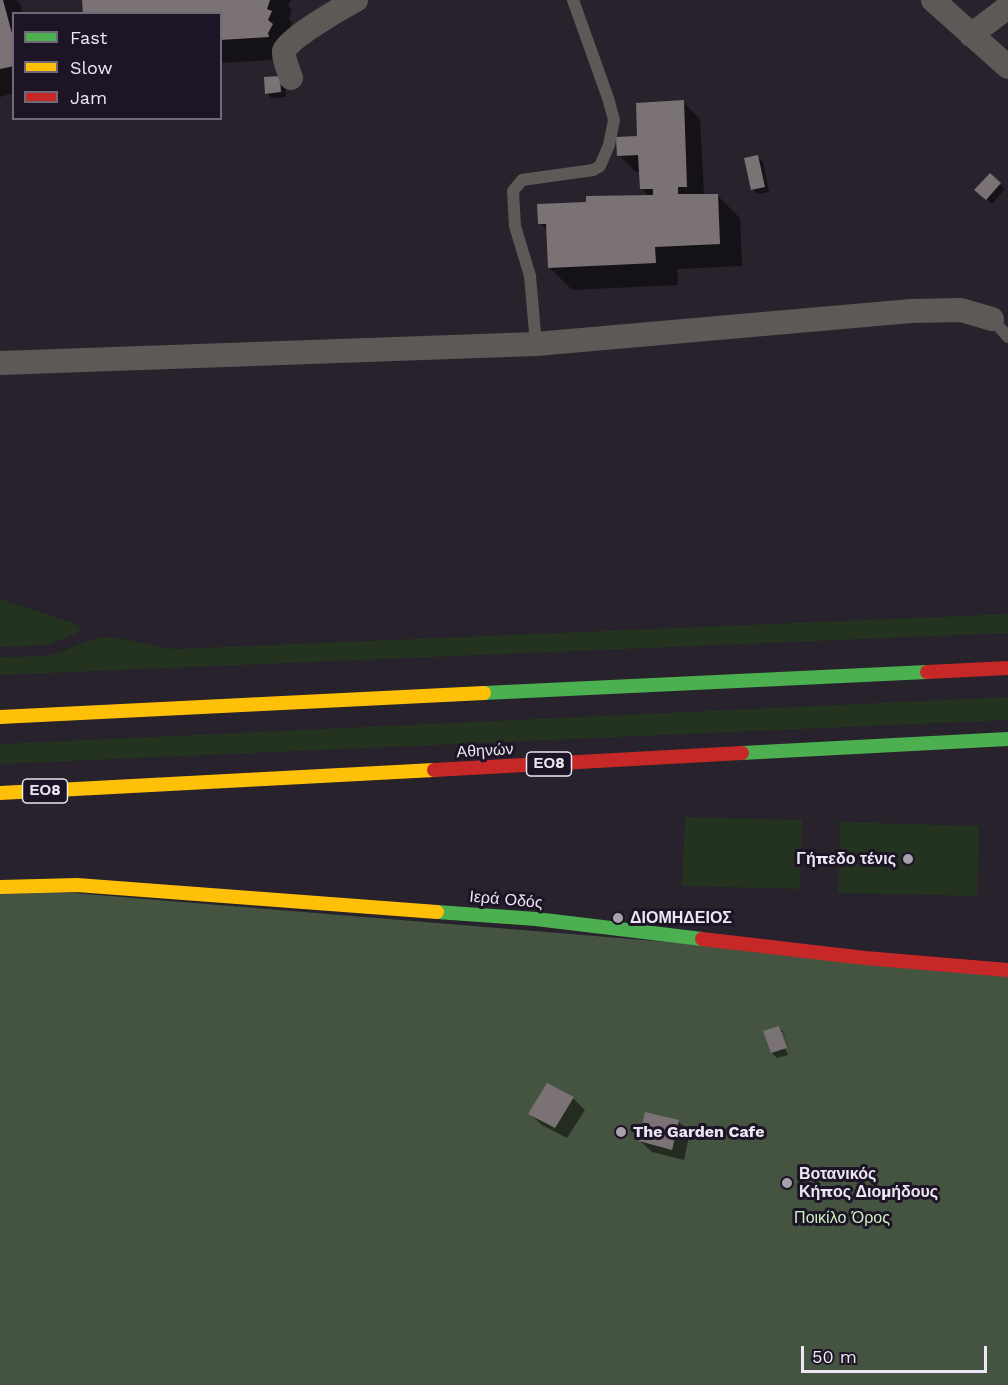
<!DOCTYPE html>
<html>
<head>
<meta charset="utf-8">
<style>
  body { margin:0 }
  #map { position:relative; width:1008px; height:1385px; overflow:hidden; background:#27222c; font-family:"Work Sans",sans-serif }
  canvas { display:block }
  .legend { position:absolute; left:12px; top:12px; width:210px; height:108px; box-sizing:border-box; background:#1d1526; border:2px solid #706978; margin:0; padding:8px 10px; list-style:none; font-size:18px; color:#ece6f2 }
  .legend li { display:flex; align-items:center; gap:12px; height:30px }
  .legend b { width:30px; border:2px solid #706978 }
  .scale { position:absolute; left:801px; top:1346px; width:186px; height:27px; box-sizing:border-box; border:3px solid #ece6f2; border-top:0; padding-left:8px; font-size:18px; line-height:21px; white-space:nowrap; color:#ece6f2; -webkit-text-stroke:4px #1d1526; paint-order:stroke }
</style>
</head>
<body>
<div id="map">
<canvas width="1008" height="1385"></canvas>
<ul class="legend">
<li><b style="height:8px;background:#4caf50"></b>Fast</li>
<li><b style="height:8px;background:#ffc107"></b>Slow</li>
<li><b style="height:8px;background:#c62828"></b>Jam</li>
</ul>
<div class="scale">50 m</div>
</div>
<script>
const ctx = document.querySelector('canvas').getContext('2d');
ctx.lineJoin = 'round';
function fillPath(path, color) { ctx.fillStyle = color; ctx.fill(path, 'evenodd'); }
function stroke(path, color, width, dash) { ctx.strokeStyle = color; ctx.lineWidth = width; ctx.lineCap = dash ? 'butt' : 'round'; ctx.setLineDash(dash || []); ctx.stroke(path); }
function write(font, color, halo, rows, align = 'center') {
  ctx.font = font + ' "Work Sans",sans-serif'; ctx.lineWidth = 6; ctx.setLineDash([]); ctx.textBaseline = 'middle'; ctx.strokeStyle = halo; ctx.fillStyle = color; for (const [text, x, y, turn = 0] of rows) {
    ctx.save(); ctx.translate(x, y); ctx.rotate((+turn || 0) * Math.PI / 180); ctx.textAlign = isNaN(turn) ? turn : align; if (halo) ctx.strokeText(text, 0, 0); ctx.fillText(text, 0, 0); ctx.restore();
  }
}
fillPath(new Path2D(`
  M 0,599 L 71,622 L 80,628 L 79,632 L 48,645 L 0,647 Z
  M 1008,614 L 1008,633 L 0,675 L 0,657 C 16,656 40,658 56,654 C 70,650 83,640 99,638 C 126,635 150,648 176,649 Z
  M 1008,697 L 1008,720 L 0,764 L 0,744 Z
  M 685,817 L 802,820 L 800,889 L 682,886 Z
  M 840,822 L 979,826 L 977,896 L 838,893 Z`), '#243220');
fillPath(new Path2D(`
  M 0,887 L 1008,970 L 1008,1385 L 0,1385 Z`), '#455440');
fillPath(new Path2D(`
  M 0,0 L 16,0 L 21,5 L 23,14 L 14,14 L 14,93 L 0,97 Z
  M 84,0 L 291,0 L 288,5 L 292,10 L 289,19 L 292,22 L 289,30 L 290,59 L 220,63 L 220,14 Z
  M 265,79 L 285,83 L 286,97 L 272,98 L 266,93 Z
  M 683,102 L 700,119 L 704,194 L 718,196 L 740,218 L 742,266 L 677,269 L 678,285 L 572,290 L 549,267 L 548,231 L 540,223 L 588,203 L 649,196 L 642,189 L 641,172 L 636,172 L 619,155 Z
  M 758,157 L 763,162 L 769,192 L 758,194 L 752,189 Z
  M 990,175 L 1005,189 L 992,204 L 982,195 Z
  M 778,1027 L 784,1033 L 791,1054 L 783,1032 L 779,1032 L 788,1055 L 777,1058 L 772,1053 Z
  M 548,1085 L 573,1098 L 585,1110 L 567,1138 L 542,1125 L 530,1114 Z
  M 678,1121 L 690,1132 L 684,1160 L 652,1152 L 640,1141 Z`), '#0007');
fillPath(new Path2D(`
  M 0,0 L 3,0 L 14,41 L 14,66 L 0,69 Z
  M 82,0 L 270,0 L 267,9 L 272,11 L 268,20 L 273,24 L 268,33 L 269,37 L 220,40 L 220,14 L 83,14 Z
  M 280,76 L 281,92 L 265,94 L 264,77 Z
  M 684,100 L 687,187 L 678,187 L 678,194 L 718,194 L 720,244 L 655,247 L 656,263 L 548,268 L 546,224 L 538,224 L 537,204 L 586,202 L 586,196 L 653,195 L 653,189 L 640,189 L 638,155 L 617,156 L 616,137 L 637,136 L 636,103 Z
  M 758,155 L 765,187 L 751,190 L 744,158 Z
  M 990,173 L 1001,183 L 986,200 L 974,190 Z
  M 779,1026 L 787,1048 L 771,1053 L 763,1031 Z
  M 547,1083 L 574,1097 L 555,1128 L 528,1114 Z
  M 645,1112 L 679,1120 L 672,1150 L 639,1141 Z`), '#7b7276');
stroke(new Path2D(`
  M 992,319 L 1008,337
  M 536,344 L 530,276 L 515,226 L 513,191 L 522,180 L 593,170 L 600,166 L 609,145 L 614,120 L 608,98 L 573,0`), '#5d5956', 12);
stroke(new Path2D(`
  M 933,0 L 1008,67
  M 971,35 L 1008,7
  M 291,78 C 289,71 283,59 284,51 C 287,39 343,7 356,0
  M 0,363 L 536,344 L 911,311 L 961,310 L 992,319`), '#5d5956', 24);
stroke(new Path2D(`
  M 484,693 L 927,672
  M 742,753 L 1008,739
  M 437,912 L 536,919 L 702,939`), '#4caf50', 14);
stroke(new Path2D(`
  M 0,717 L 484,693
  M 0,793 L 434,770
  M 0,887 L 77,885 L 437,912`), '#ffc107', 14);
stroke(new Path2D(`
  M 927,672 L 1008,668
  M 434,770 L 742,753
  M 702,939 L 865,958 L 1008,970`), '#c62828', 14);
for (const [x, y, r, color] of [
  [908,859,6,"#a7a1ad"],
  [618,918,6,"#a7a1ad"],
  [621,1132,6,"#a7a1ad"],
  [787,1183,6,"#a7a1ad"]
]) { const dot = new Path2D(); dot.arc(x, y, r, 0, 2 * Math.PI); ctx.fillStyle = color; ctx.fill(dot); stroke(dot, '#1d1526', 2); }
for (const [x, y, w] of [
  [549,764,45],
  [45,791,45]
]) { const box = new Path2D(); box.roundRect(x - w / 2, y - 12, w, 24, 4.5); ctx.fillStyle = '#1d1526'; ctx.fill(box); stroke(box, '#ece6f2', 1.5); }
write('bold 15px', '#ece6f2', null, [
  ["ΕΟ8",549,764],
  ["ΕΟ8",45,791]
]);
write('16px', '#ece6f2', '#1d1526', [
  ["Αθηνών",485,751,-3],
  ["Ιερά Οδός",506,900,5]
]);
write('bold 16px', '#ece6f2', '#1d1526', [
  ["Γήπεδο τένις",896,859,"right"],
  ["ΔΙΟΜΗΔΕΙΟΣ",630,918],
  ["The Garden Cafe",633,1132],
  ["Βοτανικός",799,1174],
  ["Κήπος Διομήδους",799,1192]
], 'left');
write('16px', '#ccf1c0', '#1d1526', [
  ["Ποικίλο Όρος",842,1218]
]);
</script>
</body>
</html>
